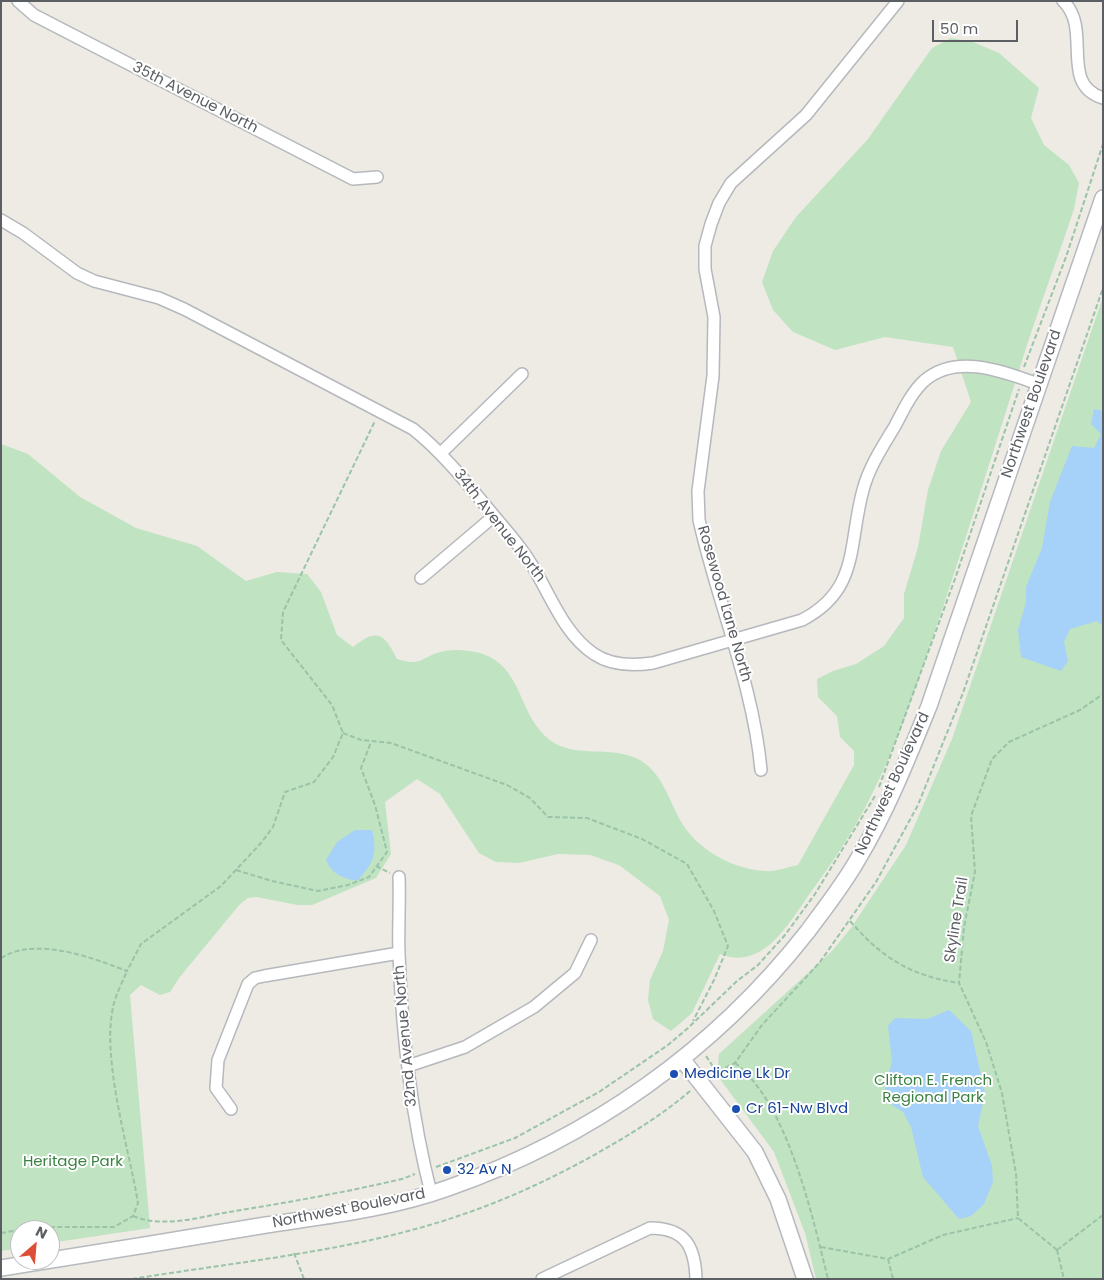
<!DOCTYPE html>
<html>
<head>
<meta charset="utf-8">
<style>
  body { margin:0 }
  #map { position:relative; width:1104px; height:1280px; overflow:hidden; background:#edebe3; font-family:Poppins,sans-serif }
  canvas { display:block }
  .frame { position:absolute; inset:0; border:2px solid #5b5e62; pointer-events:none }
  .north { position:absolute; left:10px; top:1220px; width:50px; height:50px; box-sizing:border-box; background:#fff; border:1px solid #bdbfc0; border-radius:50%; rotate:27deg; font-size:14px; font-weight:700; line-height:20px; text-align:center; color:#5b5e62 }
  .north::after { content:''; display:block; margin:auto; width:18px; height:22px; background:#dd4d38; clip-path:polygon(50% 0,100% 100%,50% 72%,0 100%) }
  .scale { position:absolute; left:932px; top:20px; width:86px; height:22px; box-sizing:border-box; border:2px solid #5b5e62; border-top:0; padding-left:6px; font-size:15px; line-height:18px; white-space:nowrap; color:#5b5e62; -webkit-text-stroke:4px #fff; paint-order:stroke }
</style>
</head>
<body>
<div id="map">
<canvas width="1104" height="1280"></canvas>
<div class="frame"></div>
<div class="north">N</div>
<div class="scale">50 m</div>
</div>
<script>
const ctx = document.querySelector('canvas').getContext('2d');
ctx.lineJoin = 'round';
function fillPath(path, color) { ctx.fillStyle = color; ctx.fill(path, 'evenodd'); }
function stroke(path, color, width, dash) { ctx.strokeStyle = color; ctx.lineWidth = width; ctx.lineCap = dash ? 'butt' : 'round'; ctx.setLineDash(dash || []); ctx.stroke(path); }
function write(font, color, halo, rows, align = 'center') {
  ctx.font = font + ' Poppins,sans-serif'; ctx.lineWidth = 4; ctx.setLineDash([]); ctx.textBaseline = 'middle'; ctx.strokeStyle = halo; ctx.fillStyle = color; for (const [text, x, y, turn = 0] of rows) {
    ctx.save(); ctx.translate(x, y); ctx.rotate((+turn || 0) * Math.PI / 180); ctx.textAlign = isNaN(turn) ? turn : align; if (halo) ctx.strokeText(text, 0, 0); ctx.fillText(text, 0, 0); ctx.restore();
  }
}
fillPath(new Path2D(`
  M 951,38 L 973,42 L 999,53 L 1039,88 L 1031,118 L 1044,145 L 1069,165 L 1079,183 L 1074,209 C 1057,261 1037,312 1021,364 C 996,443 971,522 945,601 C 922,669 901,739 868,802 C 851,835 830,866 808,896 C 788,925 762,971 720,954 L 692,1013 L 671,1031 L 653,1019 L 648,1000 L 650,980 L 663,951 L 669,920 L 660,896 L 619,865 L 590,855 L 558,854 L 519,863 L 496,862 L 479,853 L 440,794 L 417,779 L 385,802 L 391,854 L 376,878 L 312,905 L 298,905 L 256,897 L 248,898 L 240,904 L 179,978 L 170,992 L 160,995 L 141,985 L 130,995 L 150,1228 L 50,1243 L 50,1230 L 20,1230 L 20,1248 L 1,1251 L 1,444 L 28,454 L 80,497 L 136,528 L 197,546 L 246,581 L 277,572 L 307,574 L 321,592 L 337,635 L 353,647 C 377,628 384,633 397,659 C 402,660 407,662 412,662 C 420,663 429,655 437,653 C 453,647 481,650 495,660 C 523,679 521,718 550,740 C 574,759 610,745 638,759 C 662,772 668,798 680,820 C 696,849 732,869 765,871 C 775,872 788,867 798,865 L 854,765 L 854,751 L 840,737 L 837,716 L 818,697 L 817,679 L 833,671 L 856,664 L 884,646 L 904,618 L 904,594 L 918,547 L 928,490 L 941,451 L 971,402 L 953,347 L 885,337 L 835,350 L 793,332 L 773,310 L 762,282 L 773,251 L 796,217 L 868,139 L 932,48 Z
  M 1103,297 L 1103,1279 L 816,1279 L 805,1233 L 774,1152 L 717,1075 L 719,1054 L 831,952 L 851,928 L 906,845 L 952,739 Z`), '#c0e3c2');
fillPath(new Path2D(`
  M 1094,409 L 1103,411 L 1103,626 L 1097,621 L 1070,629 L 1064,642 L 1068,661 L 1061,671 L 1021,657 L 1018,630 L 1026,602 L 1026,587 L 1042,548 L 1050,502 L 1072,446 L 1094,448 L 1101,434 L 1091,424 Z
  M 355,830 L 372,830 C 378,853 373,864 357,881 C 342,878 332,874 326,860 L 337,842 Z
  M 949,1010 L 971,1031 L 985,1093 L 978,1126 L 992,1166 L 993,1182 L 984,1204 L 971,1216 L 959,1219 L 923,1177 L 911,1127 L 903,1112 L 886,1101 L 885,1090 L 892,1061 L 888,1026 L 895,1018 L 927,1019 Z`), '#a6d1f9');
const street = new Path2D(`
  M 18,1 L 34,15 L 63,30 L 353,179 L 377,177
  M 1063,1 C 1093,29 1058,84 1103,98
  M 1,220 L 23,233 L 77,273 L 94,281 L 159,298 L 184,309 L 413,429 C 443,453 466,482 490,511 C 503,527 517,542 528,559 C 549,590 562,633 594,654 C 612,666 633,666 653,663 L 802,620 C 860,590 848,544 863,490 C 869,467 883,446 895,426 C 903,411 911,393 924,381 C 956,353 1002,371 1038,384
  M 441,453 L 522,374
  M 421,578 L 494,516
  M 761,770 C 753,684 718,604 699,520 L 698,491 L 713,376 L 714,317 L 705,269 L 705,246 L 711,224 L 719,203 L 731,183 L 806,115 L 898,1
  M 399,877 C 400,903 398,928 399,954 C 402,1035 411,1115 431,1193
  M 408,1066 L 465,1047 L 534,1007 L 575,973 L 591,940
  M 231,1109 L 216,1088 L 218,1060 L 248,984 L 255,978 L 264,976 L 399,953
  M 542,1279 L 650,1228 C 685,1228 695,1246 696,1279`);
const secondary = new Path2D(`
  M 682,1059 L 755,1152 L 778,1199 L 805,1279
  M 1,1268 C 89,1254 178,1240 266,1225 C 326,1216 390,1209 448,1188 C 591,1138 715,1050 808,931 C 825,908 844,884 858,859 C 887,811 908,758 929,706 L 1103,198`);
stroke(street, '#b5b8bc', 14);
stroke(secondary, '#b6b9be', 18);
stroke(new Path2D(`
  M 1024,367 L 1066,257 L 1103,144
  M 343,733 L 361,740 L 391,743 L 507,785 L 530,798 L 548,817 L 587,818 L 642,839 L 687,864 L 714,911 L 728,946 L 714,980 L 693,1021
  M 879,787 L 956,576 L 1019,389
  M 376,866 L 390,873
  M 236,870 L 272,881 L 318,891 L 348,885 L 369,877 L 387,852 L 375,805 L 361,768 L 371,742
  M 850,921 C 882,958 911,976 959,983
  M 1,958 C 36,936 93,958 127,971 L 141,944 L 221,886 L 261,843 L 273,827 L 285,792 L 314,782 L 333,757 L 343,733 L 332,705 L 281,640 L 283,612 L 375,421
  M 706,1056 L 716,1071
  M 735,1063 C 788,1104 812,1215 828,1279
  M 712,1074 L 735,1063 L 762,1025 L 820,962 L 876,882 L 918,805 L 963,693 L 1103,288
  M 436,1167 L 515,1138 L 599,1092 L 668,1045 L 688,1028 L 737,981 L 758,965 L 785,935 L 815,894 L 875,796
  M 133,1216 C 164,1229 203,1216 235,1211 C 291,1202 346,1192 402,1179 L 415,1174
  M 20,1230 L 41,1227 L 114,1227 L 133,1216 L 138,1203 C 129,1148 100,1056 114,1003 C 117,992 123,981 127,971
  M 1,1233 L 20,1230
  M 821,1247 L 888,1259 L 943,1235 L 1018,1218
  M 1057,1250 L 1018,1218 L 1016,1174 L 1002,1093 L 986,1042 L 959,983 L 964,927 L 975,872 L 971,816 L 992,759 L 1009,742 L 1080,710 L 1103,694
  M 1057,1250 L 1103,1215
  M 1057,1250 L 1064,1279
  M 294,1253 L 304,1279
  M 888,1259 L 893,1279
  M 132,1279 C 236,1262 355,1251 455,1217 C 504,1201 551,1179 596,1154 C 629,1135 661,1116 690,1091`), '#9ac3a8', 2, [5, 2.5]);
stroke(street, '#fff', 11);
stroke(secondary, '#fff', 15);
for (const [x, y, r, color] of [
  [674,1074,5,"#1a4fb4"],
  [736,1109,5,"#1a4fb4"],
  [447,1170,5,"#1a4fb4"]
]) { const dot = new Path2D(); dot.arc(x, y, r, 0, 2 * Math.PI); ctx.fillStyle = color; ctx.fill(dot); stroke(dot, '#fff', 2); }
write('15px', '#5b5e62', '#fff', [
  ["35th Avenue North",195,98,27],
  ["Northwest Boulevard",1032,404,-71],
  ["34th Avenue North",499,526,52],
  ["Rosewood Lane North",724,604,74],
  ["Northwest Boulevard",893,784,-65],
  ["Skyline Trail",957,920,-81],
  ["32nd Avenue North",406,1036,-95],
  ["Northwest Boulevard",349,1209,-11]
]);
write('15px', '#164399', '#fff', [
  ["Medicine Lk Dr",684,1074],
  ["Cr 61-Nw Blvd",746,1109],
  ["32 Av N",457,1170]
], 'left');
write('15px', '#3a8241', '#fff', [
  ["Clifton E. French",933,1081],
  ["Regional Park",933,1098],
  ["Heritage Park",73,1162]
]);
</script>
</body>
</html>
